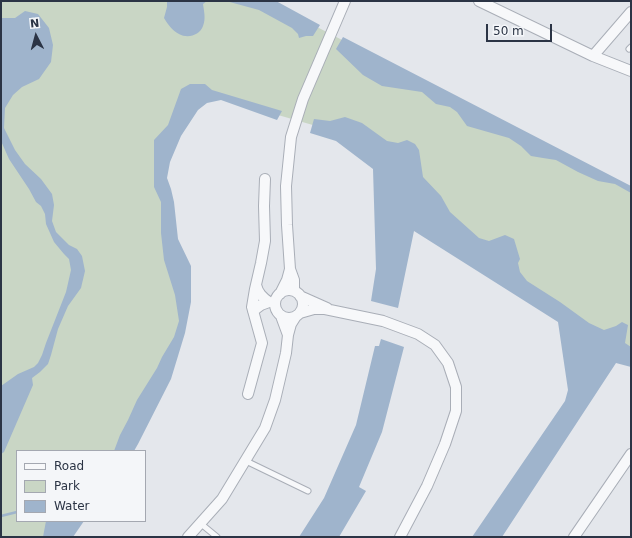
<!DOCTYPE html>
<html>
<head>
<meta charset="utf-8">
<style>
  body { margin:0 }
  #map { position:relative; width:632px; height:538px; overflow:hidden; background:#e4e7ec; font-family:"DejaVu Sans",sans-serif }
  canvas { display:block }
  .frame { position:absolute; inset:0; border:2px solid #2b3445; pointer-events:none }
  .legend { position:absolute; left:16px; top:450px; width:130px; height:72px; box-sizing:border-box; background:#f4f6f9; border:1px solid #a4a8b1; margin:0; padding:5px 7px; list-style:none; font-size:12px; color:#2b3445 }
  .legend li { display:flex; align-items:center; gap:8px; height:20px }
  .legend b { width:20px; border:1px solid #a4a8b1 }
  .north { position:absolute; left:16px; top:16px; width:40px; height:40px; -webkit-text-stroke:3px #f4f6f9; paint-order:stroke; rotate:354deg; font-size:11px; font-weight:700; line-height:16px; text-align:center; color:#2b3445 }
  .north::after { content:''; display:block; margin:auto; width:14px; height:18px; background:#2b3445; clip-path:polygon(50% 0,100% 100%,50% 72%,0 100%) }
  .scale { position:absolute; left:486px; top:24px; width:66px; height:18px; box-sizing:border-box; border:2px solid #2b3445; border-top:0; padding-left:5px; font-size:12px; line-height:14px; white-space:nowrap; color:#2b3445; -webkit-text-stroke:3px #f4f6f9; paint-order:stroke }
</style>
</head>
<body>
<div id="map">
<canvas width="632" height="538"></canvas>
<div class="frame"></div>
<ul class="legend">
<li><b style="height:5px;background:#f7f8fa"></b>Road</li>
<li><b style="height:11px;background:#c9d6c5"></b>Park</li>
<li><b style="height:11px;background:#9fb4cc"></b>Water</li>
</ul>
<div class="north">N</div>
<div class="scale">50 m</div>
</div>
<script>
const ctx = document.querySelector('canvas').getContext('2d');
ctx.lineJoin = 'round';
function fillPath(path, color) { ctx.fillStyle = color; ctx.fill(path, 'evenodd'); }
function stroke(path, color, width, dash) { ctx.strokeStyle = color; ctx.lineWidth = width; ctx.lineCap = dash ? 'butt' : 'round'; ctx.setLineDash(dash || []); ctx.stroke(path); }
fillPath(new Path2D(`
  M 1,1 L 267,1 L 631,190 L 631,357 L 427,228 L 358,138 L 205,94 L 160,170 L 183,324 L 124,451 L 17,451 L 17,521 L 72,521 L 59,537 L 1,537 Z`), '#c9d6c5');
fillPath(new Path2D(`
  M 167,1 L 207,1 L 203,4 C 204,11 206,19 203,26 C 200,35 188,39 179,34 C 173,31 168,25 164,18 L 167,7 Z
  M 226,1 L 276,1 L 320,25 L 313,36 L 306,36 L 299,38 L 298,34 L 292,28 L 259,10 Z
  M 25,11 L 38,14 L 49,28 L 53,45 L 51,62 L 39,79 L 22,87 L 13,95 L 5,108 L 4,128 L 15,150 L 25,164 L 41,179 L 52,194 L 54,205 L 52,221 L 56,232 L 69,245 L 77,249 L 82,256 L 85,271 L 81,288 L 68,306 L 58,329 L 51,355 L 48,364 L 40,372 L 32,378 L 33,385 L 4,452 L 1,454 L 1,386 L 18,374 L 34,367 L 38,363 L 42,355 L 46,343 L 66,292 L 71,270 L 69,259 L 64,254 L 54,242 L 46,224 L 45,214 L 41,206 L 36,202 L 29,189 L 9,159 L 1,141 L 1,18 L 15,18 Z
  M 343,37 L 631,186 L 631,193 L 615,184 L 598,181 L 578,172 L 556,160 L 543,158 L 531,156 L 521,146 L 509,138 L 467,126 L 457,112 L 450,107 L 436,104 L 422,92 L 382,86 L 363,75 L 336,49 Z
  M 190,84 L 205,84 L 212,90 L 282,111 L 277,120 L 221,100 L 207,103 L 198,110 L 181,136 L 170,162 L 167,178 L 171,189 L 174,202 L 178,239 L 191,266 L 191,302 L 185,333 L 171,379 L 138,444 L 134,451 L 114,451 L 120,435 L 128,420 L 137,400 L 157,368 L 162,357 L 174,337 L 179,321 L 175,295 L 164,260 L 161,233 L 161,202 L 154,187 L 154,140 L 168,125 L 181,89 Z
  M 345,117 L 362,123 L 387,141 L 398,143 L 407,140 L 415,144 L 419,150 L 423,177 L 441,196 L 450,212 L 479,238 L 489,241 L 505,235 L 514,239 L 520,259 L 518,263 L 520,272 L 527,281 L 560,302 L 589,323 L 604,330 L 616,326 L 622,322 L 628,325 L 625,343 L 631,347 L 631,367 L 616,363 L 502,537 L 472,537 L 565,401 L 568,390 L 558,322 L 414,231 L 398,308 L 371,301 L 376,269 L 373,169 L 336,141 L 310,133 L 314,119 L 330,121 Z
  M 381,339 L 404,347 L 382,432 L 359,487 L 366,491 L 339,537 L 299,537 L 324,498 L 356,425 L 375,346 L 379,346 Z
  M 46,521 L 84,521 L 73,537 L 43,537 Z`), '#9fb4cc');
stroke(new Path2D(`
  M 1,516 L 17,512`), '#9fb4cc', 2.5);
const lane = new Path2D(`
  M 629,49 L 631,47
  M 246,461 L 308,491
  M 200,523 L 217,537`);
const street = new Path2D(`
  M 479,1 L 593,56 L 631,71
  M 593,56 L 631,12
  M 290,269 L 287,225 L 286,186 L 291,137 L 303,99 L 345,1
  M275 304a14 14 0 1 1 28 0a14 14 0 1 1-28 0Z
  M 280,294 L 287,280 L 290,269 L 294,280 L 294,291
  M 300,296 L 327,308
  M 253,311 L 261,305 L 269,302 C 262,297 258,293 256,285
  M 300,313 L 314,309 L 325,309 L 383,321 L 418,334 L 435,345 L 448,363 L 456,387 L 456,411 L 445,444 L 427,486 L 400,537
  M 281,316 L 288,335 L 291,324 L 296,316
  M 248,394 L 262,343 L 252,307 L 255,289 L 261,263 L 265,241 L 264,206 L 265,179
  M 188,537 L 222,499 L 265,428 L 275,400 L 286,353 L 288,335
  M 574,537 L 631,454`);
stroke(lane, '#a9aeb7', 7);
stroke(street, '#a9aeb7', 12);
stroke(lane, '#f7f8fa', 5);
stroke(street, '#f7f8fa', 10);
</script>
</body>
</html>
